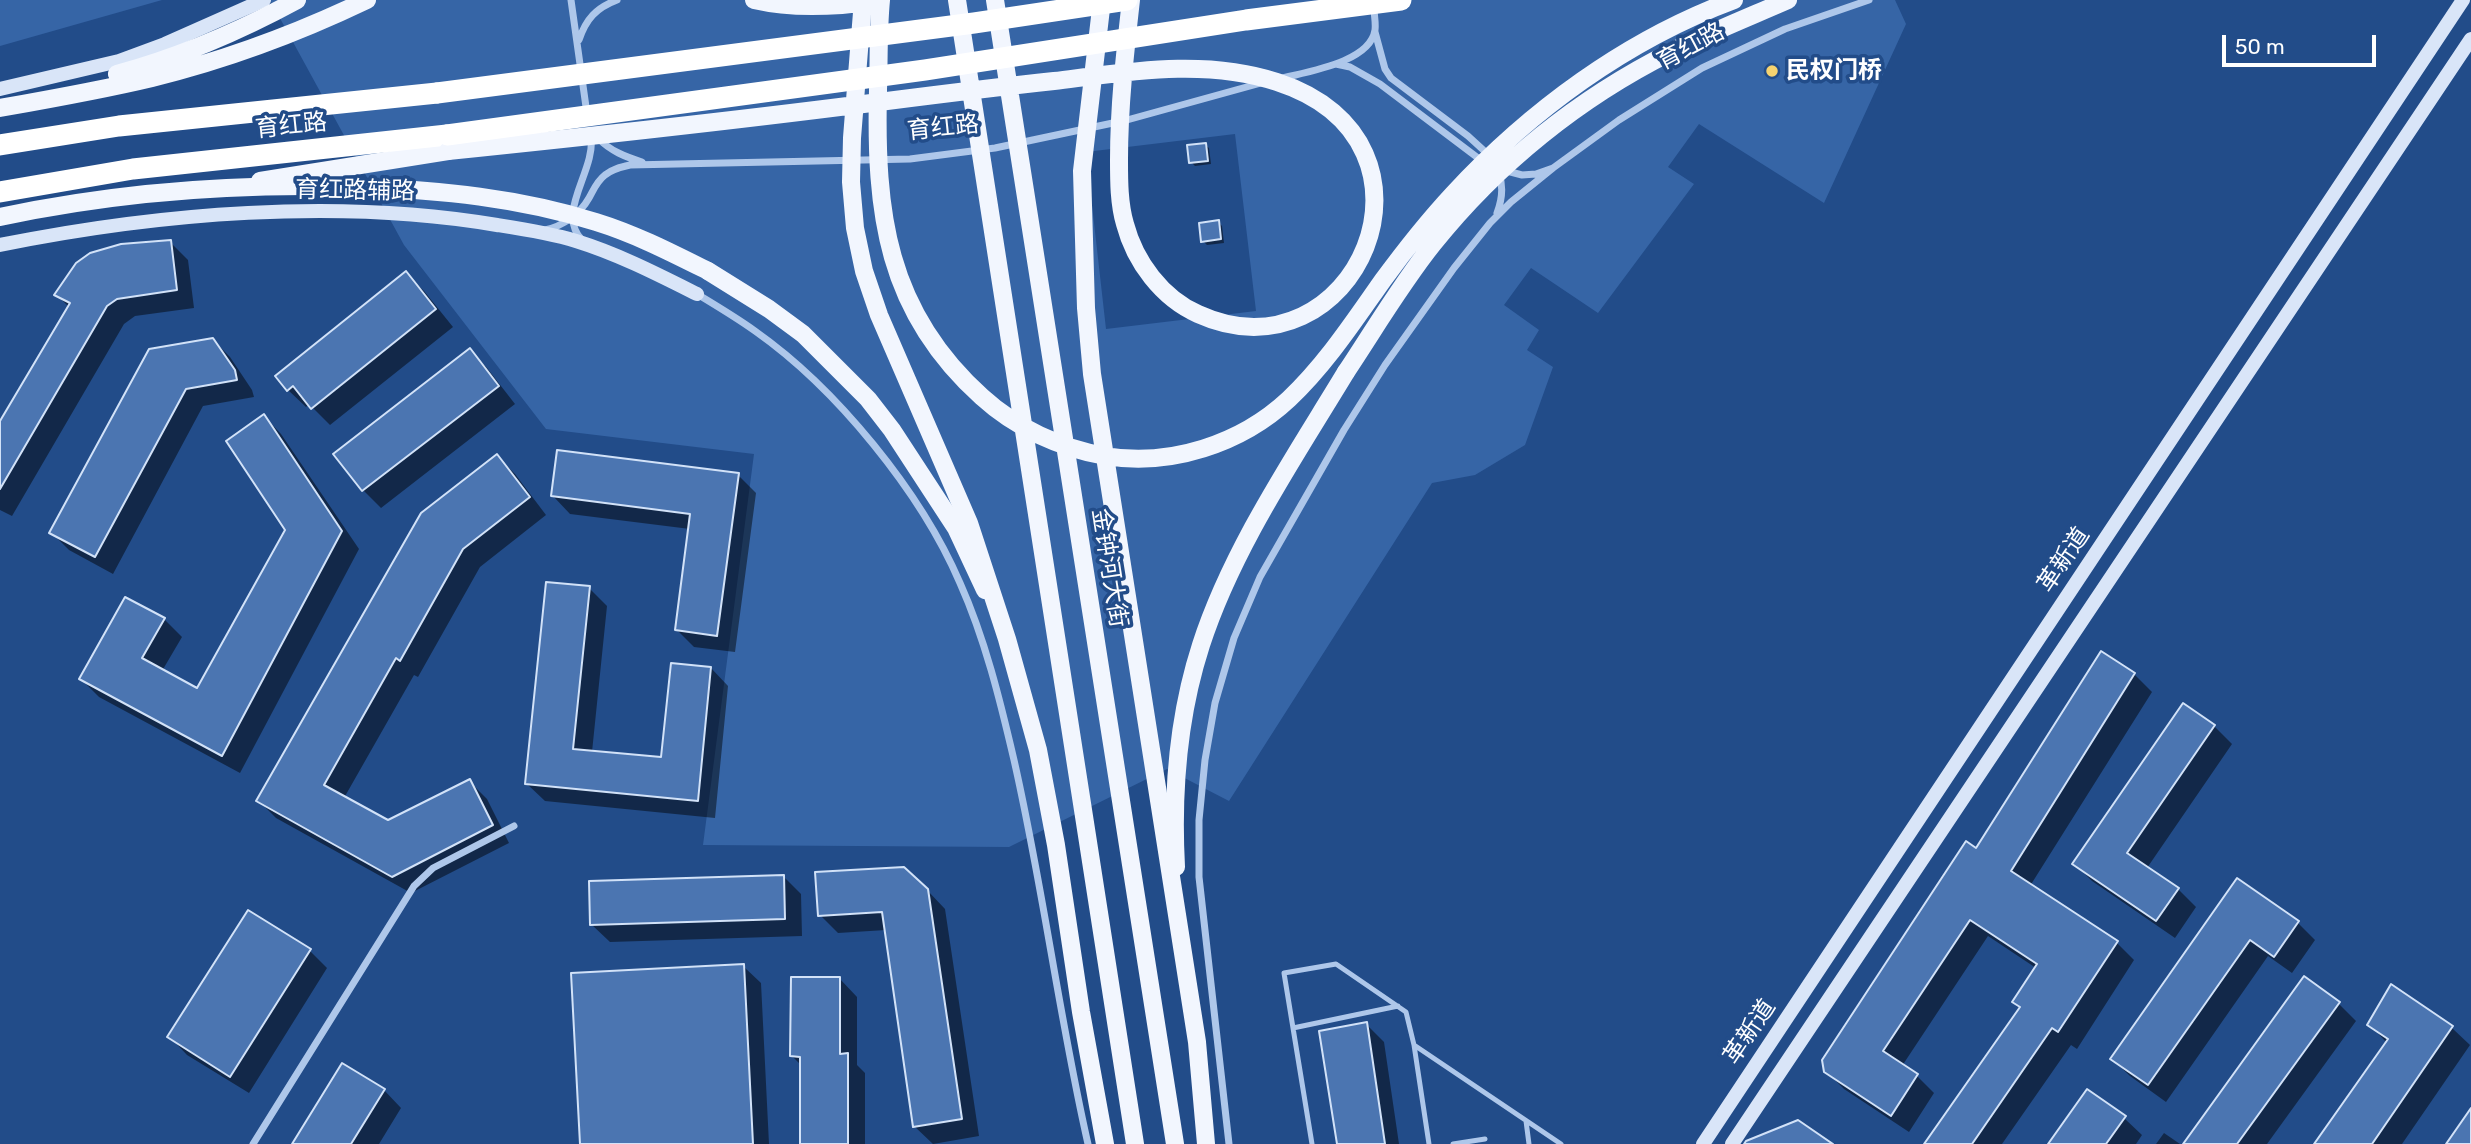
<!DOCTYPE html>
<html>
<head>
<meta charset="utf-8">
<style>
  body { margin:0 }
  #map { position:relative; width:2471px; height:1144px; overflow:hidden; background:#224c89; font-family:Rubik,sans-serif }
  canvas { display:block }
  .scale { position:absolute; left:2222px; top:35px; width:154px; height:32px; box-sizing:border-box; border:4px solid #fff; border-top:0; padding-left:9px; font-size:21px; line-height:24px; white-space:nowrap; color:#fff; -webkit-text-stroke:5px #224c89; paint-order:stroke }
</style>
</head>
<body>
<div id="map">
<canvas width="2471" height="1144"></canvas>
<div class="scale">50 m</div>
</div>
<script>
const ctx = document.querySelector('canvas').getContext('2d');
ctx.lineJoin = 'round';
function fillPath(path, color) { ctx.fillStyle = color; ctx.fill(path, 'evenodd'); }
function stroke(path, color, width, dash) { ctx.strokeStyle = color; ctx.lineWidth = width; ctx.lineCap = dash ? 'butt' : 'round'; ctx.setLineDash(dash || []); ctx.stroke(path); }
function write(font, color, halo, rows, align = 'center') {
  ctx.font = font + ' Rubik,"Noto Sans SC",sans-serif'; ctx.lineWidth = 7; ctx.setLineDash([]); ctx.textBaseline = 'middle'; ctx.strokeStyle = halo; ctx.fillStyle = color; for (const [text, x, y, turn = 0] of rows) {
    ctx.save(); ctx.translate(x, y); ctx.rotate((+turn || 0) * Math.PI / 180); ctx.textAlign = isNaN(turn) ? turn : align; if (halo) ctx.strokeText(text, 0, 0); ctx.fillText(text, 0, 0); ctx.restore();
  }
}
fillPath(new Path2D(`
  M 0,0 L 162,0 L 0,46 Z
  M 270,0 L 1895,0 L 1906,24 L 1824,203 L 1699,124 L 1668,167 L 1694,184 L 1598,313 L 1531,268 L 1504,305 L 1539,330 L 1527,350 L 1553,367 L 1525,445 L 1475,475 L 1432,483 L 1229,801 L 1167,769 L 1009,847 L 703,845 L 754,454 L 546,429 L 404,245 ZM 1235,134 L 1256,311 L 1106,329 L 1086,152 Z`), '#3665a6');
fillPath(new Path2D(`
  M 1205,145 L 1209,148 L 1211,164 L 1195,166 L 1191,162 Z
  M 1218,222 L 1222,226 L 1224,243 L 1207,245 L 1203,241 Z
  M 170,242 L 188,260 L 194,308 L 135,316 L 124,324 L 12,516 L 0,510 L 0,424 L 69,307 L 57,295 Z
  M 406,274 L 424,291 L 453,327 L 330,425 L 309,404 L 306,407 L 288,390 Z
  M 212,339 L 230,357 L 252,390 L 254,397 L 203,406 L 113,574 L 69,550 L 51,532 Z
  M 470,350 L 487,368 L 515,404 L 381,508 L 363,490 L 336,454 Z
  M 264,416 L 281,434 L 359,549 L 240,773 L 99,697 L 81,679 L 164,619 L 182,637 L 162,671 L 197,691 L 287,530 Z
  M 497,456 L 515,474 L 546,515 L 480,567 L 418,677 L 414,675 L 344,798 L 388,822 L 469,781 L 487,799 L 509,843 L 411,893 L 276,818 L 259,801 Z
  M 738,475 L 756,493 L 735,652 L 694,647 L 677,630 L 690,529 L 570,514 L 553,496 Z
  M 589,588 L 607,606 L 592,752 L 663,759 L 711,668 L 728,686 L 715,818 L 545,801 L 527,784 Z
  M 2101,654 L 2134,674 L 2152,692 L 2030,886 L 2117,943 L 2134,960 L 2077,1049 L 2071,1045 L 2002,1144 L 1926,1144 L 2021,1008 L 2014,1001 L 2036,968 L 1988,936 L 1902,1066 L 1917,1076 L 1934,1093 L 1909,1132 L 1844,1089 L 1826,1071 L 1977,851 Z
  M 2184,705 L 2214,726 L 2232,744 L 2147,868 L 2178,889 L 2196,907 L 2175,938 L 2092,881 L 2075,864 Z
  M 783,876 L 801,894 L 802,936 L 610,942 L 592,925 Z
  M 2237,880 L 2298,923 L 2315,940 L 2292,973 L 2268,956 L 2166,1102 L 2130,1076 L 2112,1059 Z
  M 927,890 L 945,909 L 979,1136 L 933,1144 L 914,1126 L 886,930 L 838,933 L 820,915 Z
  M 310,951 L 327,968 L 249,1093 L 187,1055 L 170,1037 Z
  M 743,966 L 761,983 L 769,1144 L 581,1144 Z
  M 840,979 L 857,997 L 857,1065 L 865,1073 L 865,1144 L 801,1144 L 802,1066 L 792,1056 Z
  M 2392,987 L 2452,1028 L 2470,1045 L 2402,1144 L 2316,1144 L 2387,1043 L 2369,1024 Z
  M 2338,1003 L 2356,1021 L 2267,1144 L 2185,1144 Z
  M 1366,1024 L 1384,1042 L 1399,1144 L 1338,1144 Z
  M 384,1090 L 401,1108 L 379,1144 L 294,1144 Z
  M 2124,1118 L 2142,1135 L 2136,1144 L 2050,1144 Z
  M 2164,1133 L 2180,1144 L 2156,1144 Z`), '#0007');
const building = new Path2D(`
  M 1206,143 L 1208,161 L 1189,163 L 1187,145 Z
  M 1219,220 L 1221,239 L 1201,242 L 1199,223 Z
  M 171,240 L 177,290 L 117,299 L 107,306 L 0,489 L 0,421 L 70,303 L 54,295 L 76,263 L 90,253 L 121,244 Z
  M 406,271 L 436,309 L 311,409 L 293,386 L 287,391 L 275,376 Z
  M 213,338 L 235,370 L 237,380 L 186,389 L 95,557 L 49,533 L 149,349 Z
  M 470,348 L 499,386 L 362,491 L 333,454 Z
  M 264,414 L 342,531 L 222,756 L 79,679 L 125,597 L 165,618 L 142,658 L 197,688 L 285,530 L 226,441 Z
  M 557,450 L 739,473 L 717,636 L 675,630 L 690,514 L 551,496 Z
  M 497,454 L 530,497 L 463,549 L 400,661 L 396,658 L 324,785 L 388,820 L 470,779 L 493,825 L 392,877 L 256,801 L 421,513 Z
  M 546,582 L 590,586 L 573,749 L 661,757 L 671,663 L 711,667 L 698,801 L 525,784 Z
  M 2101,651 L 2135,673 L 2011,871 L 2118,941 L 2058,1032 L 2052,1028 L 1972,1144 L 1924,1144 L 2020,1007 L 2012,1002 L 2037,964 L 1970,920 L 1883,1051 L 1918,1074 L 1891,1116 L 1824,1072 L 1822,1060 L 1966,841 L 1976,848 Z
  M 2183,703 L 2215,725 L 2127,853 L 2179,888 L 2156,921 L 2072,864 Z
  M 904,867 L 928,889 L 962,1119 L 913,1127 L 882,912 L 818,916 L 815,872 Z
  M 784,875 L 785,919 L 590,925 L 589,881 Z
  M 2237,878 L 2299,921 L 2274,957 L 2250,940 L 2148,1085 L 2110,1059 Z
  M 248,910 L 311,949 L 230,1077 L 167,1037 Z
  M 744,964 L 753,1144 L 580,1144 L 571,973 Z
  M 2304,976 L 2340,1002 L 2237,1144 L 2183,1144 Z
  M 791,977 L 840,977 L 840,1054 L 848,1053 L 848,1144 L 800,1144 L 800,1057 L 790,1056 Z
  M 2391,984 L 2453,1026 L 2372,1144 L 2314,1144 L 2388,1039 L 2367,1025 Z
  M 1367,1022 L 1385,1144 L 1337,1144 L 1319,1031 Z
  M 342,1063 L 385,1089 L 351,1144 L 292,1144 Z
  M 2087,1089 L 2126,1116 L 2106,1144 L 2048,1144 Z
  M 2471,1108 L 2471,1144 L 2446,1144 Z
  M 1798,1120 L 1833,1144 L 1744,1144 L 1746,1141 Z`);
fillPath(building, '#4b75b1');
stroke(building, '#d2e2f8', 2);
stroke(new Path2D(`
  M 1293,1028 L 1398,1006
  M 1414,1045 L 1429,1144
  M 1526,1121 L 1529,1144
  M 1312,1144 L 1284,973 L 1336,964 L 1406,1012 L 1414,1045 L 1561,1144
  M 1453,1144 L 1485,1139`), '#aec7ea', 5);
stroke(new Path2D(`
  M 571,0 L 587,114
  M 1375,32 L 1385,69 L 1391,78 L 1468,136 L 1491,157
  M 579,40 C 586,19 596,8 617,0
  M 1336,64 L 1350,67 L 1380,84 L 1482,161
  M 1279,79 C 1305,72 1370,63 1375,30 C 1376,23 1374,15 1374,8
  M 598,138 C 610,151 626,157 642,162
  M 1503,170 L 1522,175 L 1536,174 L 1553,168 L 1619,120 L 1702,68 L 1785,29 L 1869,0
  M 1497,213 C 1502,200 1504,188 1499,174
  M 545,230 C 563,226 580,214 589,198 C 594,189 597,181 605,175 C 612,169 621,167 630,165 L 910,159 L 995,148 L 1127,120 L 1261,83
  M 582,240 C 555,212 596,171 591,136
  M 697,294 C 717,306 737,318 755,331 C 836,388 921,492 960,583 C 985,639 1000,700 1014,760 C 1043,887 1059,1017 1088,1144
  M 253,1144 L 414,886 L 433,868 L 514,826
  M 1229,1144 L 1199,877 L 1199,820 L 1205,760 L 1215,703 L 1234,638 L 1260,577 L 1344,430 L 1385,365 L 1454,268 L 1490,223 L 1511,202 L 1553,168`), '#aec7ea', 7);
stroke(new Path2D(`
  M 0,89 L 119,61 L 165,44 L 264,0
  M 0,245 C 158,213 338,198 497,225 C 523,229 550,233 576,241 C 618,254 657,274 697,294
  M 1703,1144 L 2463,0
  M 1732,1144 L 2471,39`), '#d9e5f8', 14);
stroke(new Path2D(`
  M 117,74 C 179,57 240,31 297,0
  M 0,108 C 51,99 102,90 152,78 C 226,60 298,33 367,0
  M 260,181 L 448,151
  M 708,271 L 769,309 L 803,334 L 868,399 L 892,430 L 956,528 L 985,590
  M 1176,867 C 1172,792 1178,716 1201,645 C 1232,549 1294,458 1346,372`), '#f2f6fe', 18);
stroke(new Path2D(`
  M 0,145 L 119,126 L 437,93
  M 0,192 L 133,169 L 447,135`), '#fff', 21);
stroke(new Path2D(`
  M 754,0 C 793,9 835,7 874,1
  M 863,0 L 852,138 L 851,182 L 855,228 L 864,271 L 879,315 L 969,523 L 1007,639 L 1038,750 L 1056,845 L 1081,1012 L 1105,1144
  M 881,0 C 878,30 879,60 878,90 C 875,212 886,311 982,397 C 1016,428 1060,448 1105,456 C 1170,467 1241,444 1289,399 C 1326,364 1354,321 1383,280 C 1405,250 1428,221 1453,194 C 1530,111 1626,40 1734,0
  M 957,0 L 1135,1144
  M 995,0 L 1175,1144
  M 1102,0 L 1082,171 L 1086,308 L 1092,374 L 1197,1042 L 1206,1144
  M 448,151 C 594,136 740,120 887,101 C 942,94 998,87 1054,81 C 1127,72 1205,58 1277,82 C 1462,142 1354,385 1198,314 C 1162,298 1135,262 1125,224 C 1119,204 1119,181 1119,160 C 1119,106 1125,53 1131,0
  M 0,217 C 118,192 239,183 360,187 C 440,190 520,198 596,222 C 635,234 672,253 708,271
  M 1346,372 C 1374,330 1401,284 1433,244 C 1497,164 1579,98 1671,52 C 1709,33 1749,17 1788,0`), '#f2f6fe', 18);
stroke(new Path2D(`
  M 437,93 L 974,23 L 1127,0
  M 447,135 L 925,70 L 1246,20 L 1401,0`), '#fff', 21);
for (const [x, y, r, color] of [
  [1772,71,7,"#f6d370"]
]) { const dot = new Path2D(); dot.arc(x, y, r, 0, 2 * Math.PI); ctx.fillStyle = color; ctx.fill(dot); stroke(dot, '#224c89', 2.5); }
write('24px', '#fff', '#224c89', [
  ["育红路",1691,47,-28],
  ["育红路",291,126,-6],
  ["育红路",943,128,-6],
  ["育红路辅路",355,191,1],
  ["革新道",2064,560,-56],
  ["金钟河大街",1109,568,81],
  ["革新道",1750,1032,-56]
]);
write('bold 24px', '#fff', '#224c89', [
  ["民权门桥",1786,71]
], 'left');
</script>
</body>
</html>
